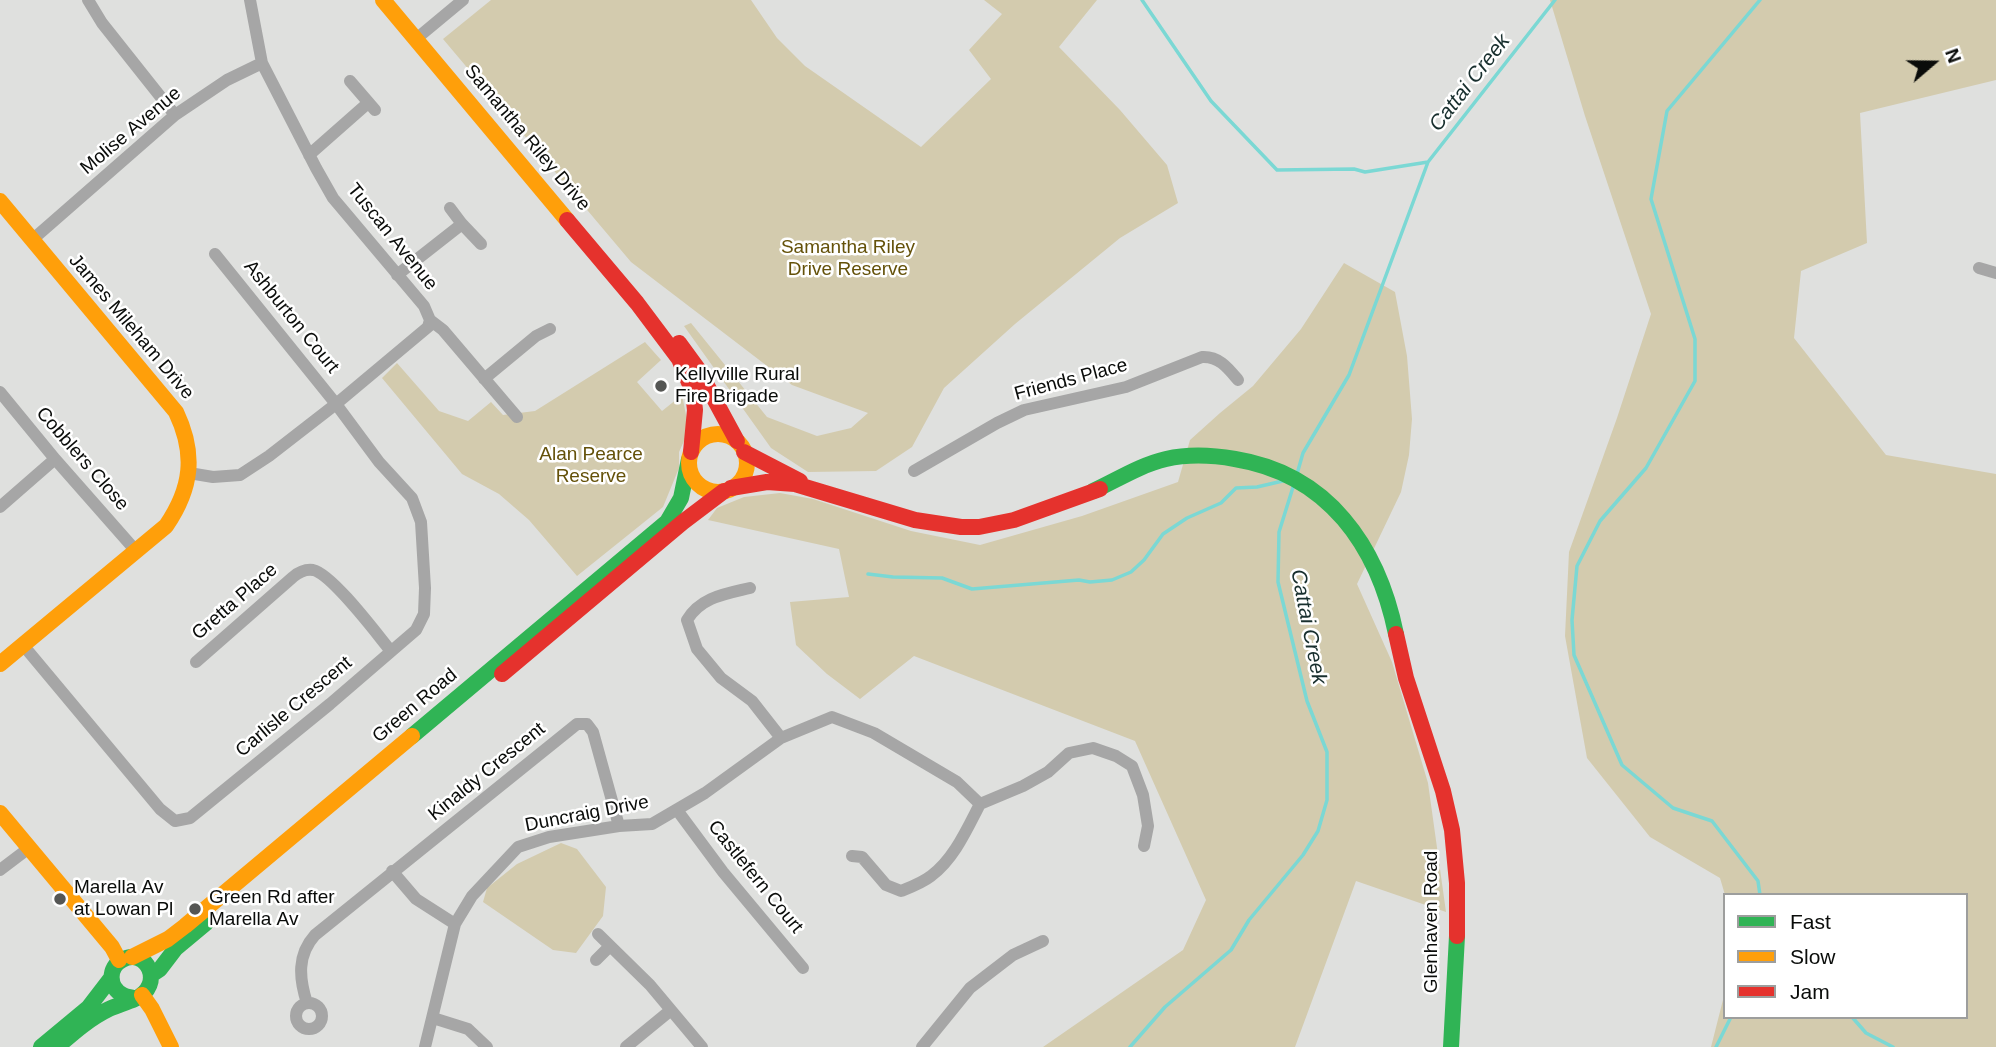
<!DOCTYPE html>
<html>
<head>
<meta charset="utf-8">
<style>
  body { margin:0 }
  #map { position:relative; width:1996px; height:1047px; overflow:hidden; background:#dfe0de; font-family:Arial,sans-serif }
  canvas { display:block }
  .legend { position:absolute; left:1723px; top:893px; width:245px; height:126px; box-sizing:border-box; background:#fff; border:2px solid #9d9e9d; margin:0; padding:9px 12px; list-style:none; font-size:21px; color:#0a0c0a }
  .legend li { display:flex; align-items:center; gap:14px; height:35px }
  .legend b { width:35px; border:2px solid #9d9e9d }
  .north { position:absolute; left:1898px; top:28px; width:70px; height:70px; -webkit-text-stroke:5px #fff; paint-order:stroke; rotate:70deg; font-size:19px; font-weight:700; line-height:28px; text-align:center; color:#0a0c0a }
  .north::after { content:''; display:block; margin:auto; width:24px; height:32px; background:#0a0c0a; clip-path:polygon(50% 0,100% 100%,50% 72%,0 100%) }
</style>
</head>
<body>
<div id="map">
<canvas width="1996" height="1047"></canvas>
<ul class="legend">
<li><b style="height:9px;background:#30b455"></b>Fast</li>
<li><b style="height:9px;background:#ff9f0a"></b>Slow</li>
<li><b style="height:9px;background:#e5322d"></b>Jam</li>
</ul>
<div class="north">N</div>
</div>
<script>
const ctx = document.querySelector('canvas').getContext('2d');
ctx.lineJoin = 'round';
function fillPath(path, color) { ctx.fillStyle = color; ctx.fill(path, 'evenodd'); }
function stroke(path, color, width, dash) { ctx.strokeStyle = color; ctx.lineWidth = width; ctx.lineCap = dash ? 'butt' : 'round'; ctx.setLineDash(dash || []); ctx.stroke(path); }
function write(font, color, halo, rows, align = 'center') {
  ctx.font = font + ' Arial,sans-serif'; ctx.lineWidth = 5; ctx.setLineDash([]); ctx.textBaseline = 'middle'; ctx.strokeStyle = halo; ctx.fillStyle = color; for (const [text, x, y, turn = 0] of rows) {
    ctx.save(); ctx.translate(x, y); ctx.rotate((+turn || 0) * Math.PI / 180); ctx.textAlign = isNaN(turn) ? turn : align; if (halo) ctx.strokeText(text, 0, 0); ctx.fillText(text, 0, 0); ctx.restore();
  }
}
fillPath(new Path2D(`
  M 491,0 L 751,0 L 777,38 L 805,66 L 921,147 L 991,79 L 969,50 L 1002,14 L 984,0 L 1097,0 L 1059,47 L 1120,110 L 1167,165 L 1178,203 L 1120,238 L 1015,324 L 944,388 L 912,447 L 876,471 L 808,472 L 771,448 L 684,326 L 691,323 L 767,417 L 817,436 L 851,428 L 868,413 L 792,385 L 631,262 L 443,39 Z
  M 1550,0 L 1996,0 L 1996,80 L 1860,113 L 1867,243 L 1801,271 L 1794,338 L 1886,455 L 1996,474 L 1996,1047 L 1711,1047 L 1725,992 L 1725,1017 L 1966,1017 L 1966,895 L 1725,895 L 1720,878 L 1650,837 L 1587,758 L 1565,636 L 1569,552 L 1617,418 L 1651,314 L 1585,116 Z
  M 1344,263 L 1395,292 L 1407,356 L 1412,419 L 1409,455 L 1401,492 L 1357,584 L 1392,662 L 1428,783 L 1446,912 L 1356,881 L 1295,1047 L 1043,1047 L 1183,950 L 1206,900 L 1135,741 L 914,656 L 860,699 L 827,674 L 796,645 L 790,602 L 849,597 L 839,549 L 708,520 L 717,508 L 744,497 L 780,493 L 813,499 L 911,531 L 980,545 L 1082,516 L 1178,482 L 1190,440 L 1220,413 L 1253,386 L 1301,329 Z
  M 645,342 L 661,360 L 637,382 L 662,411 L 682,395 L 689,430 L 679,452 L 679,468 L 663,507 L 577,576 L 529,520 L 499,494 L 462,474 L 382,378 L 397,363 L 439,411 L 468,421 L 491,402 L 503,415 L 535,411 Z
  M 561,843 L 577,849 L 606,887 L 603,916 L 576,953 L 553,950 L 483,902 L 487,888 L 517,864 Z`), '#d3cbae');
stroke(new Path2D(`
  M 1142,0 L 1211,101 L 1277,170 L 1354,169 L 1365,172 L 1428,162
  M 1297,474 L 1303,453 L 1349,375 L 1428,162 L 1555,0
  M 868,574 L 893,577 L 942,578 L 972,589 L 1079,580 L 1090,582 L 1112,580 L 1131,572 L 1144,560 L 1163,534 L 1187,518 L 1221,503 L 1236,488 L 1257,487 L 1287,480
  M 1760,895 L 1758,881 L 1712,821 L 1673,808 L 1622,765 L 1574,655 L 1572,620 L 1577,566 L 1600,521 L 1646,468 L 1695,381 L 1695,339 L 1651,199 L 1667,111 L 1760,0
  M 1852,1017 L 1866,1033 L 1893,1047
  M 1130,1047 L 1165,1007 L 1231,950 L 1249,920 L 1303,855 L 1318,831 L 1327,800 L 1327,752 L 1307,701 L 1278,582 L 1279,532 L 1294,484
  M 1716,1047 L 1731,1017`), '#7bd8d4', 3.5);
stroke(new Path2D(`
  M 88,0 L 102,23 L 175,115
  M 416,39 L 463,0
  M 350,81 L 375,110
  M 309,155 L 368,103
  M 450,208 L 462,224 L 481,244
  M 32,240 L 175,115 L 227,80 L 262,63
  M 1979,268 L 1996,273
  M 397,275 L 462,224
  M 430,320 L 443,330 L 517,417
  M 484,379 L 536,336 L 550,329
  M 0,392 L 55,459 L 136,551
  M 914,471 L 997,423 L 1024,410 L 1126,387 L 1202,357 C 1219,356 1228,368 1238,380
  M 189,473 L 213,477 L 240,475 L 269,456 L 336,404 L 428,327 L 430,320 L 424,306 L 333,198 L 316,168 L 262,63 L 250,0
  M 0,507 L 55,459
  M 750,588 C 725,594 701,597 687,620 L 697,649 L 721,678 L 752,701 L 781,738
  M 23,645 L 160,809 L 175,821 L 190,818 L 330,704 L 416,630 L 424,614 L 425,588 L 421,522 L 412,498 L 379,462 L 336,404 L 215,254
  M 196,662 L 293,577 C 299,572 306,569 313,570 C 332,574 376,633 390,650
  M 980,804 L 1023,786 L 1048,772 L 1069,753 L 1093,748 L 1116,756 L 1132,766 L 1143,795 L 1148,826 L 1144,846
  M 677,810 L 723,872 L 803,968
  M 852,856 L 862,857 L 886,885 L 901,891 C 911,887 922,883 931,876 C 954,859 967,829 980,804
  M 0,870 L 29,848
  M 392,871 L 416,899 L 455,924
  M 598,934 L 650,985 L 702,1047
  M 596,960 L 610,946
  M296 1016a13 13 0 1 1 26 0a13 13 0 1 1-26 0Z
  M 307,1003 C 299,978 297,955 315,935 L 577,724 L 587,724 L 593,732 L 619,826
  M 433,1018 L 468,1029 L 487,1047
  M 425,1047 L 455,924 L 472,896 L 518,847 L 549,837 L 619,826 L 652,824 L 705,793 L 781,738 L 832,717 L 874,733 L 957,782 L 980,804
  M 626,1047 L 671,1010
  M 922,1047 L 970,988 L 1013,955 L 1043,941`), '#a6a6a6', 12);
stroke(new Path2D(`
  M 1093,491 C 1117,480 1140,465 1166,459 C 1188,454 1212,455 1235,459 C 1328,474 1378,546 1396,634
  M 412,736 L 667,522 L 681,498 L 689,459
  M 151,975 L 160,969 L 176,948 L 206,923
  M 41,1047 L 88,1008 L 111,978
  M 57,1047 C 73,1033 90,1018 109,1009 C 118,1005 126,1003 135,999 C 166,985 146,946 122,960 C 108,967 108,988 123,995 C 126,997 130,997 133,998
  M 1451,1047 L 1457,936`), '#30b455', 16);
stroke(new Path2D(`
  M 383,0 L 567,220
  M 0,201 L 176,412 C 196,454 192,488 166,526 L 0,664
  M689 463a29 29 0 1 1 58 0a29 29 0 1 1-58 0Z
  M 0,813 L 112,947 L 119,960
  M 132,957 L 168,939 L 185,926 L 412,736
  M 142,995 L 152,1009 L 171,1047`), '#ff9f0a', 16);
stroke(new Path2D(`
  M 567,220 L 637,303 L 679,359 L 693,392 L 695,410 L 691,452
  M 679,343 L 698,369 L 737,441
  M 744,452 L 800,481
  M 731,488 L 767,482 L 795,484 L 915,520 L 961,527 L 979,527 L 1014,520 L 1100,489
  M 1396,634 L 1406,678 L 1443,791 L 1452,830 L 1457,883 L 1457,936
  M 502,674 L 683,522 L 724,491`), '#e5322d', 16);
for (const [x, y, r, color] of [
  [661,386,7,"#555654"],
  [60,899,7,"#555654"],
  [195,909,7,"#555654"]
]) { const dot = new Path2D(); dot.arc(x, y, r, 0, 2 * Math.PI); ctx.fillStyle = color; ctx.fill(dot); stroke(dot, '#fff', 2.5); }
write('19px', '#0a0c0a', '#fff', [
  ["Molise Avenue",131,131,-40],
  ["Samantha Riley Drive",527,138,50],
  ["Tuscan Avenue",392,237,51],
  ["Ashburton Court",291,317,51],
  ["James Mileham Drive",131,327,50],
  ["Friends Place",1071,380,-15],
  ["Cobblers Close",82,459,49],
  ["Gretta Place",235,602,-41],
  ["Green Road",415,706,-40],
  ["Carlisle Crescent",294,707,-40],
  ["Kinaldy Crescent",487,772,-39],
  ["Duncraig Drive",587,814,-11],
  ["Castlefern Court",755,877,51],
  ["Glenhaven Road",1432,922,-90]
]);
write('19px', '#645109', '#fff', [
  ["Samantha Riley",848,248],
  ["Drive Reserve",848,270],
  ["Alan Pearce",591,455],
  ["Reserve",591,477]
]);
write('19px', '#0a0c0a', '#fff', [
  ["Kellyville Rural",675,375],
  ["Fire Brigade",675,397],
  ["Marella Av",74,888],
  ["at Lowan Pl",74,910],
  ["Green Rd after",209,898],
  ["Marella Av",209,920]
], 'left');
write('italic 21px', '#182f2e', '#fff', [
  ["Cattai Creek",1470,83,-52],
  ["Cattai Creek",1308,627,79]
]);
</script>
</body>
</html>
